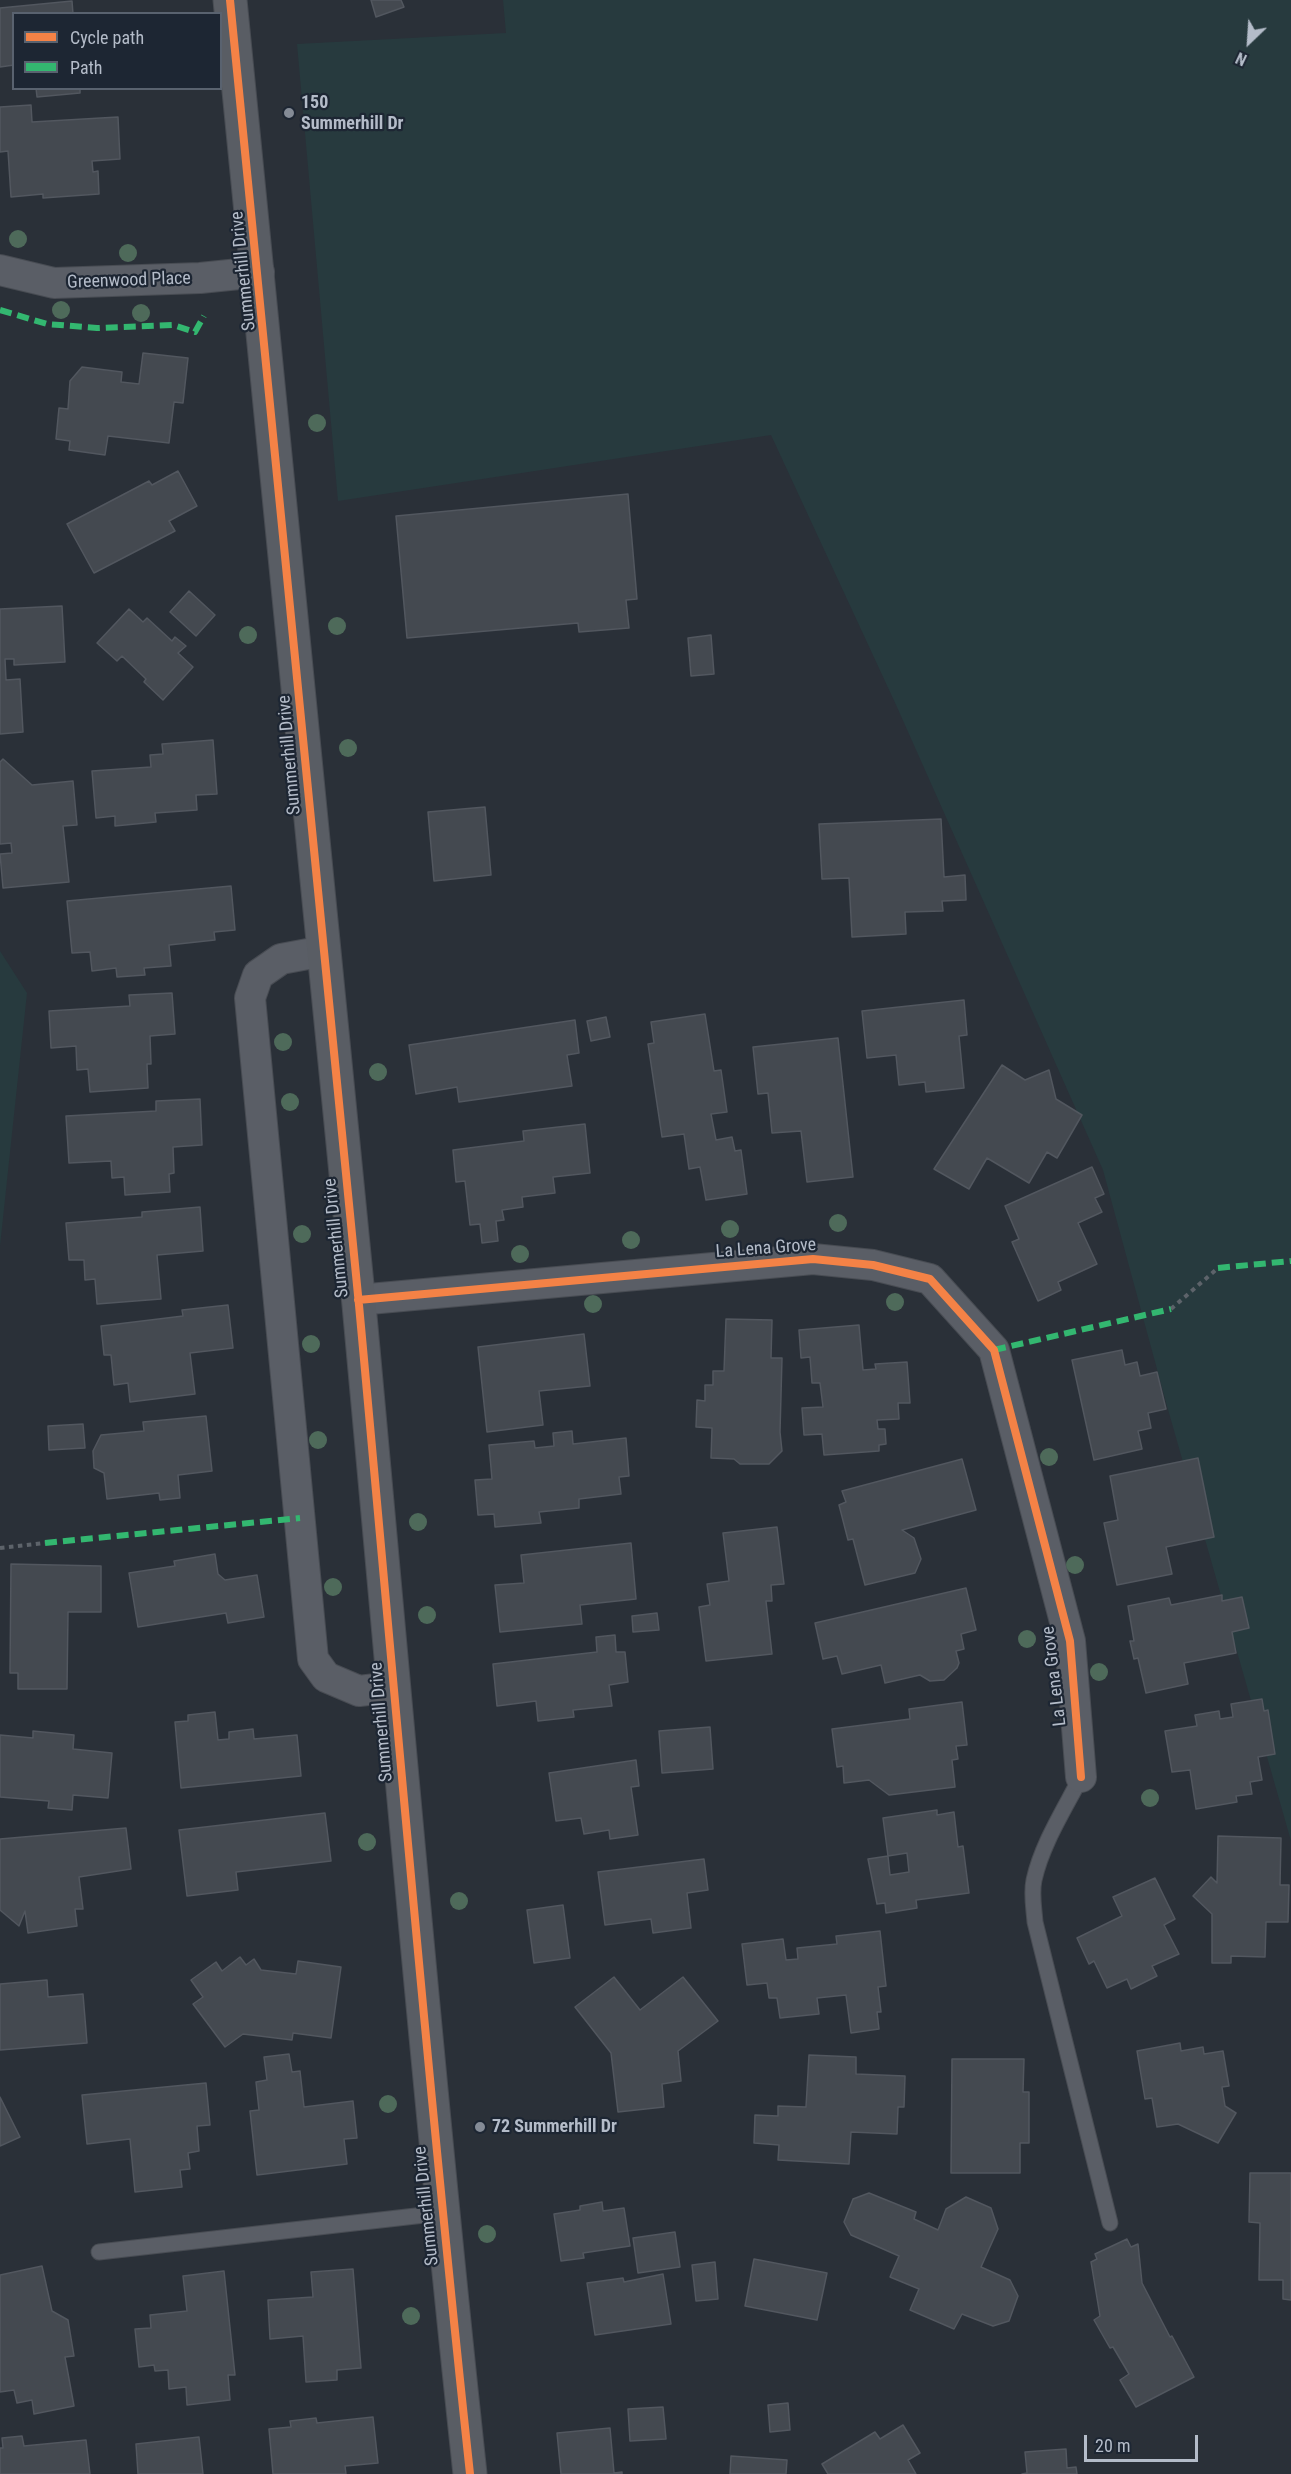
<!DOCTYPE html>
<html>
<head>
<meta charset="utf-8">
<style>
  body { margin:0 }
  #map { position:relative; width:1291px; height:2474px; overflow:hidden; background:#2a3038; font-family:"Roboto Condensed",sans-serif }
  canvas { display:block }
  .legend { position:absolute; left:12px; top:12px; width:210px; height:78px; box-sizing:border-box; background:#1d2633; border:2px solid #59626f; margin:0; padding:8px 10px; list-style:none; font-size:18px; color:#b4bcc9 }
  .legend li { display:flex; align-items:center; gap:12px; height:30px }
  .legend b { width:30px; border:2px solid #59626f }
  .north { position:absolute; left:1219px; top:12px; width:60px; height:60px; -webkit-text-stroke:4px #1d2633; paint-order:stroke; rotate:205deg; font-size:16px; font-weight:700; line-height:24px; text-align:center; color:#b4bcc9 }
  .north::after { content:''; display:block; margin:auto; width:21px; height:27px; background:#b4bcc9; clip-path:polygon(50% 0,100% 100%,50% 72%,0 100%) }
  .scale { position:absolute; left:1084px; top:2435px; width:114px; height:27px; box-sizing:border-box; border:3px solid #b4bcc9; border-top:0; padding-left:8px; font-size:18px; line-height:21px; white-space:nowrap; color:#b4bcc9; -webkit-text-stroke:4px #1d2633; paint-order:stroke }
</style>
</head>
<body>
<div id="map">
<canvas width="1291" height="2474"></canvas>
<ul class="legend">
<li><b style="height:8px;background:#f48246"></b>Cycle path</li>
<li><b style="height:8px;background:#33b770"></b>Path</li>
</ul>
<div class="north">N</div>
<div class="scale">20 m</div>
</div>
<script>
const ctx = document.querySelector('canvas').getContext('2d');
ctx.lineJoin = 'round';
function fillPath(path, color) { ctx.fillStyle = color; ctx.fill(path, 'evenodd'); }
function stroke(path, color, width, dash) { ctx.strokeStyle = color; ctx.lineWidth = width; ctx.lineCap = dash ? 'butt' : 'round'; ctx.setLineDash(dash || []); ctx.stroke(path); }
function write(font, color, halo, rows, align = 'center') {
  ctx.font = font + ' "Roboto Condensed",sans-serif'; ctx.lineWidth = 4.5; ctx.setLineDash([]); ctx.textBaseline = 'middle'; ctx.strokeStyle = halo; ctx.fillStyle = color; for (const [text, x, y, turn = 0] of rows) {
    ctx.save(); ctx.translate(x, y); ctx.rotate((+turn || 0) * Math.PI / 180); ctx.textAlign = isNaN(turn) ? turn : align; if (halo) ctx.strokeText(text, 0, 0); ctx.fillText(text, 0, 0); ctx.restore();
  }
}
fillPath(new Path2D(`
  M 503,0 L 1291,0 L 1291,1841 L 1167,1406 L 1103,1170 L 897,707 L 771,435 L 338,501 L 297,44 L 506,33 Z
  M 0,951 L 27,993 L 0,1246 Z`), '#273a3e');
const building = new Path2D(`
  M 371,0 L 401,0 L 404,7 L 376,17 Z
  M 72,1 L 73,14 L 14,14 L 14,65 L 0,67 L 0,8 Z
  M 36,88 L 80,88 L 80,93 L 37,97 Z
  M 31,105 L 32,122 L 118,117 L 120,159 L 92,161 L 93,172 L 98,171 L 99,194 L 43,198 L 43,194 L 11,197 L 8,151 L 0,152 L 0,107 Z
  M 143,353 L 188,358 L 183,403 L 174,402 L 169,443 L 108,436 L 105,455 L 69,450 L 70,441 L 56,439 L 59,408 L 68,409 L 70,381 L 82,367 L 122,372 L 121,382 L 139,384 Z
  M 178,471 L 197,506 L 169,521 L 175,531 L 94,573 L 67,524 L 149,481 L 152,485 Z
  M 628,494 L 637,599 L 626,600 L 629,628 L 579,632 L 578,623 L 407,638 L 396,516 Z
  M 189,591 L 215,615 L 196,636 L 170,612 Z
  M 62,606 L 65,662 L 14,665 L 14,659 L 5,659 L 6,680 L 20,679 L 23,732 L 0,734 L 0,609 Z
  M 129,609 L 143,622 L 147,618 L 172,641 L 175,637 L 186,646 L 178,653 L 193,667 L 163,700 L 144,682 L 146,679 L 122,656 L 117,661 L 97,643 Z
  M 711,635 L 714,674 L 691,676 L 688,638 Z
  M 213,740 L 217,794 L 196,795 L 197,810 L 155,813 L 156,822 L 115,826 L 115,816 L 96,818 L 92,771 L 151,767 L 150,755 L 163,754 L 162,744 Z
  M 3,759 L 32,785 L 73,781 L 77,825 L 63,826 L 69,882 L 3,888 L 0,854 L 12,853 L 11,843 L 0,844 L 0,762 Z
  M 485,807 L 491,875 L 434,881 L 428,812 Z
  M 941,819 L 944,877 L 965,875 L 966,900 L 942,901 L 943,911 L 905,912 L 906,934 L 852,937 L 849,878 L 822,879 L 819,824 Z
  M 231,886 L 235,930 L 214,932 L 215,940 L 169,945 L 171,966 L 144,968 L 145,975 L 117,977 L 116,968 L 92,971 L 90,952 L 72,953 L 67,901 Z
  M 172,993 L 175,1034 L 150,1036 L 151,1064 L 147,1064 L 148,1088 L 90,1092 L 88,1069 L 77,1070 L 76,1046 L 51,1048 L 49,1011 L 130,1006 L 129,995 Z
  M 964,1000 L 967,1035 L 959,1036 L 964,1088 L 926,1092 L 925,1082 L 899,1085 L 896,1055 L 867,1058 L 862,1011 Z
  M 705,1014 L 714,1071 L 721,1070 L 727,1112 L 711,1114 L 716,1140 L 732,1137 L 735,1151 L 741,1150 L 747,1194 L 706,1200 L 700,1167 L 689,1169 L 684,1134 L 662,1137 L 648,1044 L 654,1043 L 651,1022 Z
  M 606,1017 L 610,1037 L 591,1041 L 587,1021 Z
  M 575,1020 L 579,1053 L 567,1055 L 572,1086 L 459,1102 L 457,1087 L 416,1094 L 409,1045 Z
  M 838,1038 L 853,1177 L 807,1182 L 801,1131 L 772,1133 L 768,1093 L 758,1094 L 753,1047 Z
  M 1002,1065 L 1025,1080 L 1049,1070 L 1056,1099 L 1082,1115 L 1057,1158 L 1047,1152 L 1029,1183 L 987,1158 L 969,1189 L 934,1169 Z
  M 200,1099 L 202,1145 L 173,1147 L 174,1173 L 169,1174 L 170,1192 L 125,1195 L 124,1177 L 112,1178 L 111,1161 L 69,1163 L 66,1116 L 156,1111 L 156,1101 Z
  M 585,1124 L 590,1173 L 553,1177 L 555,1193 L 522,1197 L 523,1207 L 502,1210 L 504,1220 L 496,1221 L 498,1241 L 482,1243 L 480,1224 L 470,1225 L 465,1181 L 456,1182 L 453,1150 L 524,1141 L 523,1131 Z
  M 1092,1167 L 1104,1194 L 1095,1198 L 1102,1212 L 1078,1223 L 1097,1264 L 1058,1282 L 1061,1290 L 1038,1301 L 1012,1242 L 1019,1239 L 1005,1206 Z
  M 200,1207 L 203,1251 L 157,1255 L 161,1299 L 97,1304 L 95,1279 L 85,1280 L 84,1260 L 69,1260 L 66,1223 L 142,1217 L 142,1212 Z
  M 228,1305 L 233,1348 L 190,1353 L 195,1394 L 130,1402 L 128,1383 L 114,1385 L 111,1355 L 104,1355 L 101,1326 L 183,1316 L 182,1310 Z
  M 726,1319 L 772,1320 L 771,1358 L 782,1358 L 780,1432 L 782,1451 L 769,1464 L 740,1464 L 734,1459 L 711,1458 L 712,1428 L 696,1427 L 697,1400 L 705,1401 L 705,1385 L 713,1385 L 713,1371 L 724,1371 Z
  M 859,1325 L 863,1370 L 876,1369 L 875,1364 L 907,1362 L 910,1403 L 898,1403 L 899,1419 L 877,1420 L 878,1429 L 885,1429 L 886,1444 L 879,1445 L 879,1451 L 824,1455 L 822,1434 L 804,1435 L 802,1408 L 823,1407 L 820,1383 L 812,1383 L 810,1357 L 801,1358 L 799,1330 Z
  M 584,1334 L 590,1386 L 539,1391 L 543,1425 L 487,1432 L 478,1347 Z
  M 1122,1350 L 1125,1365 L 1137,1362 L 1140,1376 L 1157,1372 L 1166,1409 L 1148,1413 L 1151,1428 L 1138,1431 L 1142,1449 L 1094,1460 L 1072,1360 Z
  M 206,1416 L 212,1471 L 178,1475 L 180,1498 L 160,1500 L 159,1493 L 107,1499 L 104,1473 L 94,1468 L 93,1451 L 101,1435 L 144,1431 L 143,1422 Z
  M 83,1424 L 85,1448 L 49,1450 L 48,1426 Z
  M 572,1431 L 573,1444 L 626,1438 L 629,1476 L 619,1477 L 621,1494 L 579,1499 L 579,1508 L 539,1512 L 541,1523 L 495,1527 L 494,1514 L 478,1515 L 475,1480 L 492,1479 L 489,1445 L 534,1441 L 535,1448 L 554,1446 L 553,1433 Z
  M 1198,1458 L 1214,1537 L 1166,1547 L 1172,1574 L 1117,1585 L 1104,1523 L 1118,1520 L 1110,1476 Z
  M 962,1459 L 976,1510 L 902,1530 L 914,1538 L 921,1559 L 915,1573 L 865,1585 L 853,1539 L 848,1540 L 839,1505 L 846,1502 L 842,1491 Z
  M 777,1527 L 784,1584 L 771,1585 L 772,1601 L 766,1601 L 772,1654 L 706,1661 L 699,1607 L 710,1605 L 707,1584 L 729,1581 L 723,1533 Z
  M 631,1543 L 636,1599 L 580,1605 L 582,1624 L 500,1632 L 495,1585 L 524,1583 L 521,1555 Z
  M 215,1554 L 218,1574 L 225,1580 L 257,1575 L 264,1617 L 228,1623 L 226,1613 L 138,1627 L 129,1573 L 175,1566 L 174,1561 Z
  M 11,1564 L 101,1566 L 101,1612 L 68,1612 L 67,1689 L 18,1689 L 18,1673 L 10,1673 Z
  M 966,1588 L 976,1630 L 961,1634 L 964,1649 L 956,1651 L 959,1663 L 957,1668 L 944,1680 L 930,1681 L 920,1675 L 885,1683 L 881,1665 L 842,1674 L 837,1656 L 823,1659 L 815,1623 Z
  M 1222,1595 L 1222,1601 L 1242,1597 L 1249,1628 L 1232,1632 L 1236,1653 L 1184,1663 L 1188,1684 L 1146,1693 L 1138,1658 L 1134,1659 L 1130,1641 L 1134,1641 L 1128,1606 L 1169,1598 L 1171,1605 Z
  M 657,1613 L 659,1630 L 633,1632 L 632,1616 Z
  M 615,1635 L 616,1652 L 625,1652 L 628,1682 L 609,1685 L 612,1706 L 573,1710 L 574,1717 L 538,1721 L 536,1701 L 497,1706 L 493,1664 L 597,1652 L 596,1637 Z
  M 1262,1699 L 1264,1711 L 1268,1710 L 1275,1754 L 1258,1757 L 1262,1780 L 1250,1782 L 1252,1794 L 1236,1796 L 1237,1802 L 1196,1809 L 1190,1770 L 1172,1772 L 1165,1731 L 1197,1726 L 1195,1715 L 1219,1711 L 1220,1719 L 1233,1717 L 1231,1704 Z
  M 962,1702 L 967,1745 L 956,1746 L 958,1759 L 952,1760 L 955,1787 L 889,1795 L 869,1780 L 844,1783 L 843,1766 L 837,1767 L 832,1729 L 910,1719 L 909,1709 Z
  M 215,1712 L 218,1740 L 229,1739 L 229,1732 L 253,1729 L 254,1739 L 297,1735 L 301,1776 L 181,1788 L 175,1722 L 188,1721 L 188,1715 Z
  M 710,1727 L 713,1769 L 662,1773 L 659,1731 Z
  M 33,1731 L 74,1735 L 73,1749 L 112,1753 L 108,1798 L 73,1795 L 72,1810 L 48,1808 L 49,1801 L 0,1797 L 0,1735 L 33,1738 Z
  M 636,1760 L 639,1786 L 631,1787 L 638,1835 L 610,1839 L 609,1830 L 584,1834 L 581,1818 L 556,1821 L 549,1773 Z
  M 937,1810 L 937,1815 L 954,1812 L 958,1847 L 963,1846 L 969,1893 L 916,1900 L 917,1908 L 886,1913 L 885,1903 L 877,1904 L 868,1859 L 888,1856 L 890,1875 L 909,1872 L 907,1853 L 888,1856 L 883,1818 Z
  M 325,1813 L 331,1861 L 236,1872 L 238,1890 L 187,1896 L 179,1830 Z
  M 126,1828 L 131,1869 L 79,1877 L 83,1909 L 75,1909 L 77,1926 L 28,1933 L 25,1911 L 19,1926 L 0,1910 L 0,1839 Z
  M 1218,1836 L 1281,1838 L 1280,1885 L 1289,1885 L 1288,1922 L 1266,1922 L 1265,1957 L 1231,1956 L 1231,1963 L 1212,1963 L 1212,1914 L 1193,1896 L 1211,1877 L 1217,1883 Z
  M 704,1859 L 708,1890 L 687,1893 L 691,1928 L 653,1933 L 651,1919 L 605,1925 L 598,1872 Z
  M 1155,1878 L 1175,1919 L 1164,1925 L 1179,1954 L 1152,1966 L 1157,1976 L 1131,1989 L 1127,1979 L 1107,1988 L 1094,1961 L 1089,1964 L 1077,1938 L 1122,1916 L 1113,1897 Z
  M 563,1905 L 570,1958 L 534,1963 L 527,1910 Z
  M 880,1931 L 886,1986 L 878,1987 L 881,2012 L 877,2012 L 879,2029 L 851,2033 L 846,1995 L 817,1998 L 819,2014 L 780,2018 L 777,1998 L 769,1998 L 767,1983 L 747,1985 L 742,1944 L 783,1939 L 786,1960 L 798,1959 L 797,1948 L 837,1944 L 836,1936 Z
  M 240,1957 L 246,1965 L 254,1959 L 261,1970 L 296,1974 L 298,1961 L 341,1967 L 331,2038 L 293,2033 L 292,2040 L 243,2034 L 225,2047 L 193,2004 L 203,1997 L 191,1980 L 216,1962 L 222,1971 Z
  M 614,1977 L 640,2010 L 683,1977 L 718,2021 L 678,2051 L 681,2081 L 662,2084 L 664,2107 L 618,2112 L 611,2053 L 575,2007 Z
  M 47,1980 L 48,1997 L 83,1994 L 87,2043 L 0,2050 L 0,1984 Z
  M 1180,2043 L 1181,2051 L 1203,2047 L 1204,2054 L 1223,2051 L 1229,2086 L 1222,2087 L 1225,2106 L 1236,2113 L 1218,2143 L 1178,2124 L 1157,2127 L 1152,2098 L 1145,2099 L 1137,2051 Z
  M 289,2054 L 292,2072 L 300,2071 L 304,2107 L 353,2101 L 357,2138 L 344,2139 L 347,2164 L 257,2175 L 250,2111 L 259,2110 L 256,2082 L 267,2080 L 264,2057 Z
  M 809,2055 L 856,2057 L 856,2074 L 905,2076 L 904,2107 L 898,2107 L 897,2134 L 851,2132 L 849,2164 L 778,2160 L 779,2145 L 754,2143 L 755,2115 L 778,2116 L 778,2106 L 806,2107 Z
  M 952,2059 L 1024,2059 L 1023,2092 L 1029,2092 L 1029,2143 L 1020,2143 L 1020,2173 L 951,2173 Z
  M 206,2083 L 210,2125 L 197,2126 L 199,2151 L 188,2153 L 190,2169 L 180,2170 L 182,2187 L 135,2192 L 130,2139 L 87,2144 L 82,2095 Z
  M 0,2097 L 20,2137 L 0,2146 Z
  M 1250,2173 L 1291,2173 L 1291,2300 L 1283,2299 L 1283,2280 L 1259,2280 L 1260,2223 L 1249,2222 Z
  M 869,2193 L 916,2212 L 914,2219 L 938,2230 L 946,2209 L 966,2197 L 991,2208 L 998,2229 L 981,2267 L 1010,2280 L 1018,2296 L 1009,2321 L 993,2326 L 962,2314 L 954,2329 L 910,2310 L 919,2289 L 890,2277 L 899,2256 L 851,2235 L 844,2222 L 853,2199 Z
  M 602,2202 L 603,2211 L 624,2208 L 630,2246 L 583,2253 L 584,2258 L 561,2261 L 554,2214 L 580,2210 L 580,2206 Z
  M 675,2232 L 680,2267 L 638,2273 L 633,2238 Z
  M 1127,2239 L 1131,2247 L 1138,2244 L 1142,2283 L 1170,2337 L 1172,2336 L 1194,2377 L 1136,2407 L 1120,2380 L 1129,2374 L 1113,2347 L 1110,2348 L 1094,2320 L 1100,2316 L 1091,2262 L 1097,2259 L 1095,2254 Z
  M 754,2259 L 827,2273 L 817,2320 L 745,2306 Z
  M 715,2262 L 718,2299 L 696,2301 L 692,2265 Z
  M 42,2266 L 52,2311 L 68,2320 L 74,2356 L 65,2357 L 74,2406 L 34,2414 L 32,2400 L 17,2403 L 14,2390 L 0,2392 L 0,2275 Z
  M 353,2269 L 361,2368 L 337,2370 L 337,2380 L 306,2382 L 303,2336 L 270,2339 L 268,2300 L 313,2297 L 311,2272 Z
  M 224,2271 L 235,2375 L 228,2375 L 230,2400 L 187,2405 L 186,2387 L 169,2389 L 168,2370 L 155,2371 L 154,2365 L 139,2367 L 135,2329 L 151,2328 L 150,2315 L 187,2311 L 183,2276 Z
  M 663,2274 L 671,2324 L 595,2335 L 587,2283 L 623,2278 L 624,2282 Z
  M 788,2403 L 790,2430 L 770,2432 L 768,2405 Z
  M 663,2407 L 666,2439 L 630,2441 L 628,2409 Z
  M 373,2417 L 378,2463 L 345,2466 L 346,2474 L 273,2474 L 269,2429 L 291,2427 L 290,2421 L 316,2418 L 317,2423 Z
  M 903,2425 L 920,2453 L 908,2460 L 916,2474 L 828,2474 L 822,2464 L 875,2432 L 880,2439 Z
  M 610,2428 L 614,2473 L 622,2472 L 622,2474 L 561,2474 L 557,2433 Z
  M 22,2436 L 24,2446 L 86,2440 L 90,2474 L 0,2474 L 0,2448 L 3,2448 L 2,2438 Z
  M 199,2437 L 203,2474 L 138,2474 L 136,2444 Z
  M 1066,2449 L 1067,2468 L 1076,2467 L 1077,2474 L 1022,2474 L 1027,2473 L 1025,2452 Z
  M 731,2456 L 787,2460 L 786,2474 L 730,2474 Z`);
fillPath(building, '#444950');
stroke(building, '#52575f', 1.5);
const lane = new Path2D(`
  M 1081,1777 C 1064,1810 1042,1844 1034,1880 C 1031,1894 1034,1908 1035,1922 L 1110,2223
  M 99,2252 L 442,2213`);
const street = new Path2D(`
  M 0,270 L 54,283 L 200,278 L 259,272
  M 324,951 L 281,959 L 258,975 L 250,998 L 313,1659 L 326,1677 L 359,1691 L 393,1687
  M 358,1300 L 813,1259 L 873,1265 L 930,1279 L 994,1350 L 1070,1641 L 1081,1777`);
const secondary = new Path2D(`
  M 230,0 C 276,435 318,870 359,1305 C 395,1695 428,2085 470,2474`);
stroke(lane, '#484c53', 17);
stroke(street, '#484c53', 32);
stroke(secondary, '#484c53', 35);
stroke(new Path2D(`
  M 1171,1309 L 1218,1268
  M 0,1548 L 45,1543`), '#5d636a', 4, [4.5, 4.5]);
stroke(lane, '#5a5e66', 15);
stroke(street, '#5a5e66', 30);
stroke(secondary, '#595d64', 33);
stroke(new Path2D(`
  M 0,310 L 47,324 L 97,328 L 173,325 L 195,332 L 204,316
  M 1218,1268 L 1291,1261
  M 994,1350 L 1171,1309
  M 45,1543 L 300,1518`), '#33b770', 6, [12, 6]);
stroke(new Path2D(`
  M 230,0 C 276,435 318,870 359,1305 C 395,1695 428,2085 470,2474
  M 358,1300 L 813,1259 L 873,1265 L 930,1279 L 994,1350 L 1070,1641 L 1081,1777`), '#f48246', 8);
ctx.fillStyle = '#4e6a5a';
for (const [x, y] of [
  [18,239],
  [128,253],
  [61,310],
  [141,313],
  [317,423],
  [337,626],
  [248,635],
  [348,748],
  [283,1042],
  [378,1072],
  [290,1102],
  [838,1223],
  [730,1229],
  [302,1234],
  [631,1240],
  [520,1254],
  [895,1302],
  [593,1304],
  [311,1344],
  [318,1440],
  [1049,1457],
  [418,1522],
  [1075,1565],
  [333,1587],
  [427,1615],
  [1027,1639],
  [1099,1672],
  [1150,1798],
  [367,1842],
  [459,1901],
  [388,2104],
  [487,2234],
  [411,2316]
]) { ctx.beginPath(); ctx.arc(x, y, 9, 0, 2 * Math.PI); ctx.fill(); }
for (const [x, y, r, color] of [
  [289,113,6,"#848b96"],
  [480,2127,6,"#848b96"]
]) { const dot = new Path2D(); dot.arc(x, y, r, 0, 2 * Math.PI); ctx.fillStyle = color; ctx.fill(dot); stroke(dot, '#1d2633', 2); }
write('bold 18px', '#b4bcc9', '#1d2633', [
  ["150",301,103],
  ["Summerhill Dr",301,124],
  ["72 Summerhill Dr",492,2127]
], 'left');
write('18px', '#b4bcc9', '#1d2633', [
  ["Summerhill Drive",244,271,-96],
  ["Greenwood Place",129,281,-2],
  ["Summerhill Drive",290,755,-95],
  ["Summerhill Drive",337,1238,-96],
  ["La Lena Grove",766,1249,-4],
  ["La Lena Grove",1055,1676,-97],
  ["Summerhill Drive",382,1722,-95],
  ["Summerhill Drive",427,2206,-96]
]);
</script>
</body>
</html>
